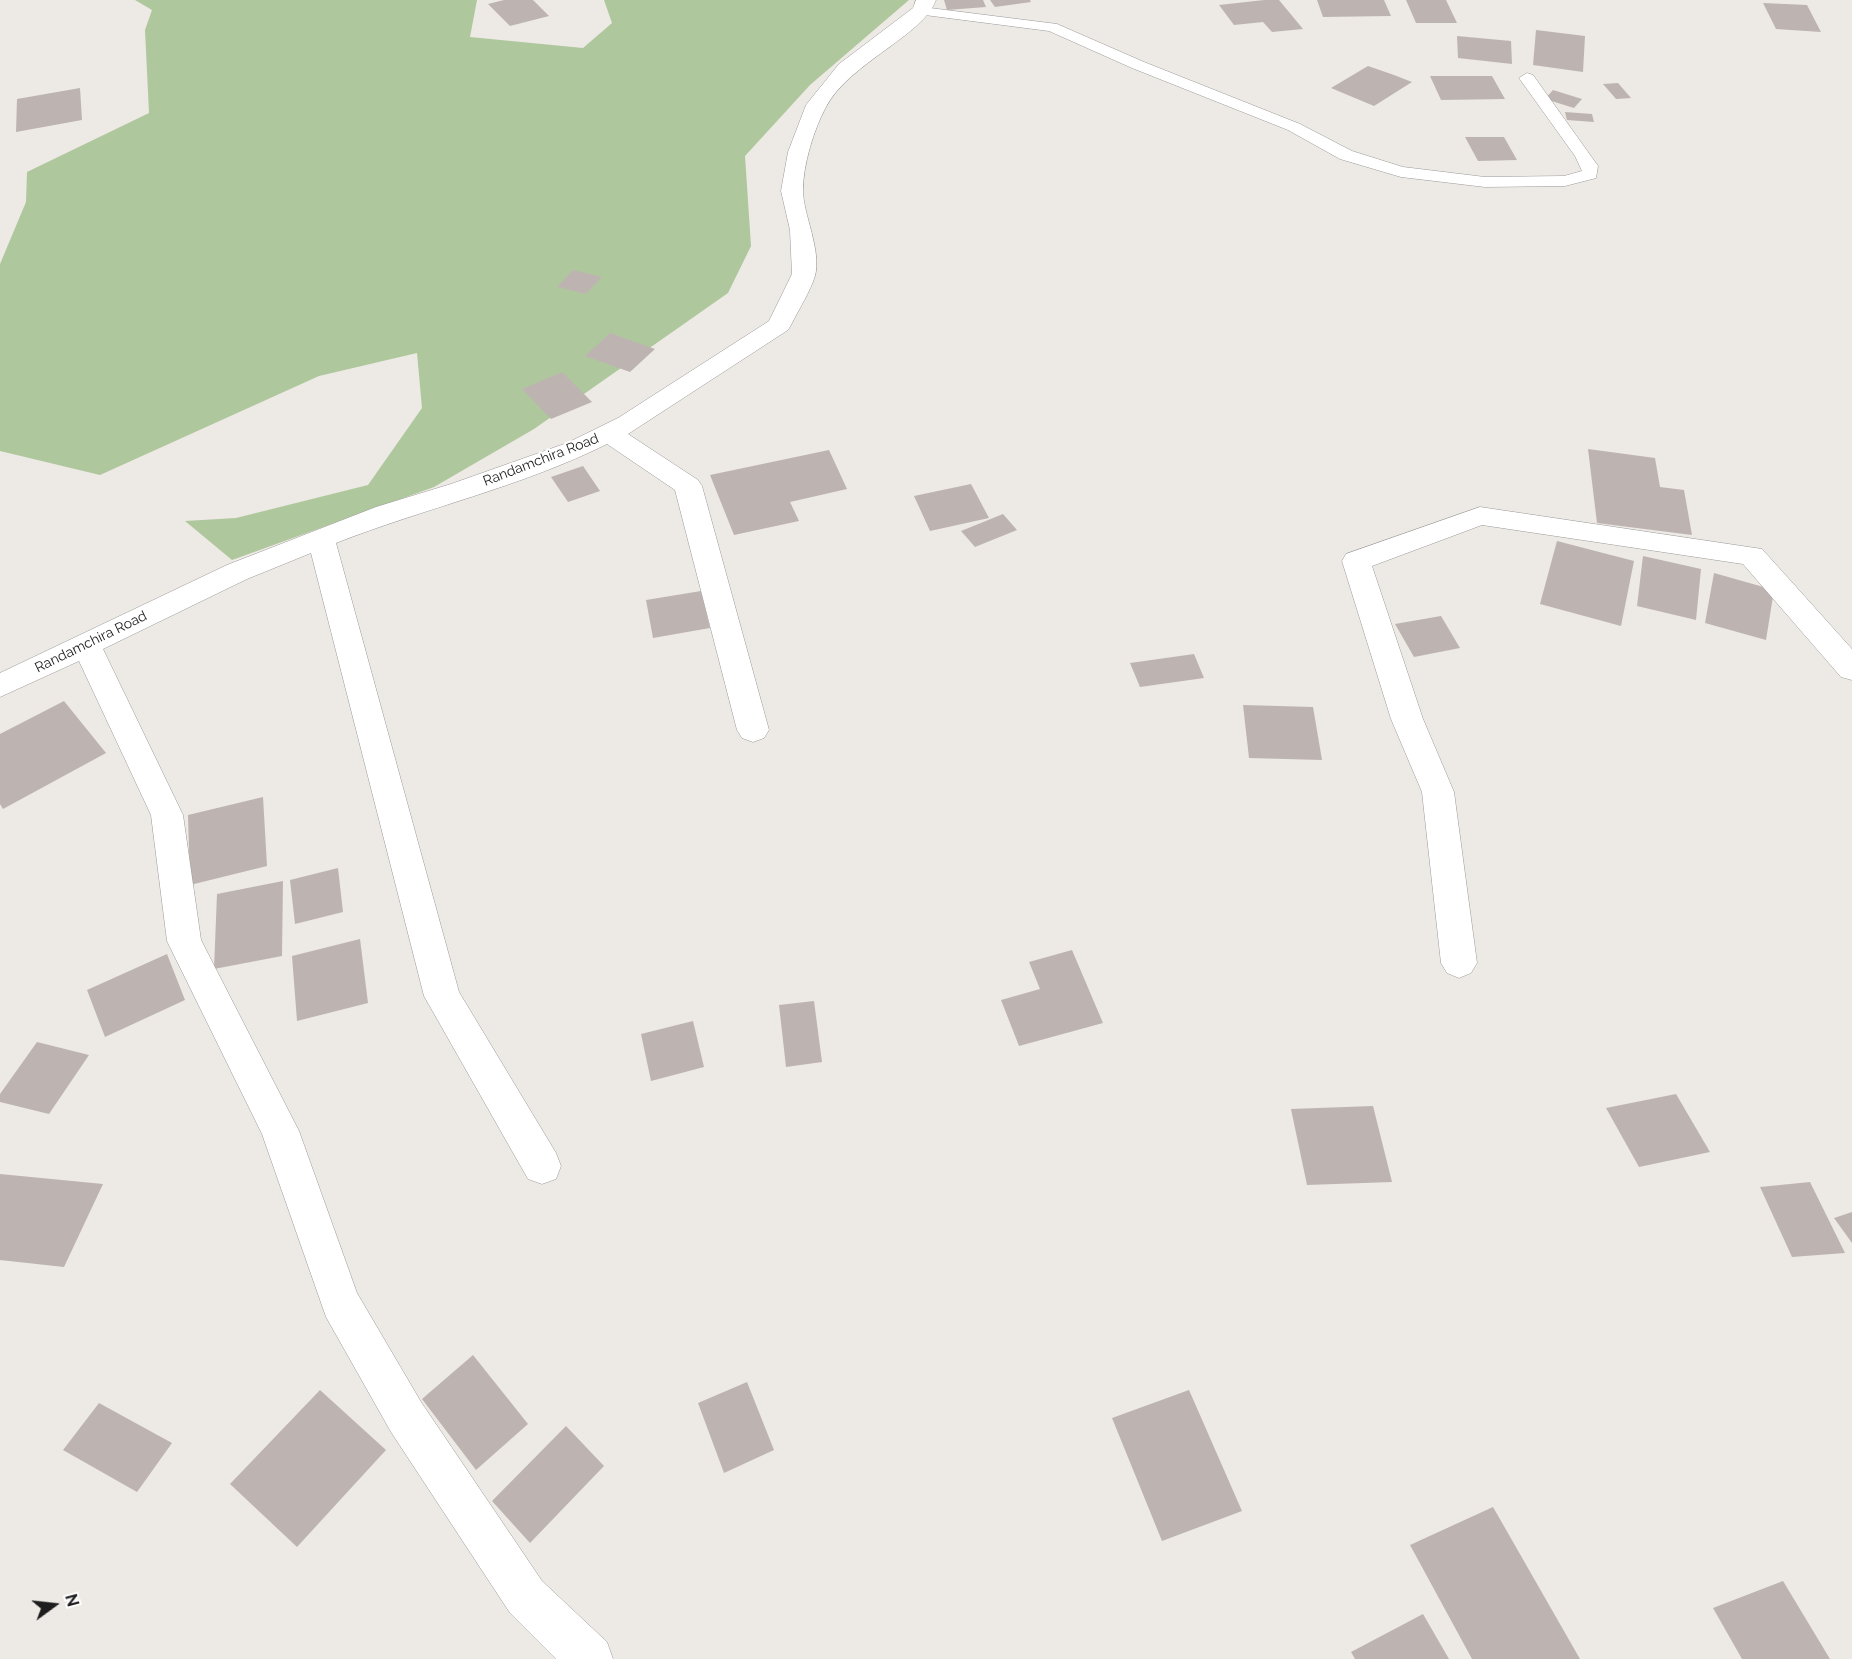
<!DOCTYPE html>
<html>
<head>
<meta charset="utf-8">
<style>
  body { margin:0 }
  #map { position:relative; width:1852px; height:1659px; overflow:hidden; background:#ede9e4; font-family:Raleway,sans-serif }
  canvas { display:block }
  .north { position:absolute; left:24px; top:1575px; width:60px; height:60px; -webkit-text-stroke:4px #fff; paint-order:stroke; rotate:75deg; font-size:16px; font-weight:700; line-height:24px; text-align:center; color:#1d1d1d }
  .north::after { content:''; display:block; margin:auto; width:21px; height:27px; background:#1d1d1d; clip-path:polygon(50% 0,100% 100%,50% 72%,0 100%) }
</style>
</head>
<body>
<div id="map">
<canvas width="1852" height="1659"></canvas>
<div class="north">N</div>
</div>
<script>
const ctx = document.querySelector('canvas').getContext('2d');
ctx.lineJoin = 'round';
function fillPath(path, color) { ctx.fillStyle = color; ctx.fill(path, 'evenodd'); }
function stroke(path, color, width, dash) { ctx.strokeStyle = color; ctx.lineWidth = width; ctx.lineCap = dash ? 'butt' : 'round'; ctx.setLineDash(dash || []); ctx.stroke(path); }
function write(font, color, halo, rows, align = 'center') {
  ctx.font = font + ' Raleway,sans-serif'; ctx.lineWidth = 4.5; ctx.setLineDash([]); ctx.textBaseline = 'middle'; ctx.strokeStyle = halo; ctx.fillStyle = color; for (const [text, x, y, turn = 0] of rows) {
    ctx.save(); ctx.translate(x, y); ctx.rotate((+turn || 0) * Math.PI / 180); ctx.textAlign = isNaN(turn) ? turn : align; if (halo) ctx.strokeText(text, 0, 0); ctx.fillText(text, 0, 0); ctx.restore();
  }
}
fillPath(new Path2D(`
  M 135,0 L 477,0 L 470,37 L 583,48 L 612,23 L 604,0 L 909,0 L 810,85 L 745,156 L 751,246 L 728,293 L 534,429 L 434,487 L 232,560 L 185,521 L 236,518 L 368,485 L 422,408 L 417,353 L 319,376 L 100,475 L 0,451 L 0,264 L 26,202 L 27,172 L 149,113 L 145,30 L 152,10 Z`), '#afc79d');
fillPath(new Path2D(`
  M 504,0 L 533,0 L 549,16 L 510,26 L 488,4 Z
  M 944,0 L 983,0 L 986,7 L 947,10 Z
  M 990,0 L 1030,0 L 1031,2 L 995,7 Z
  M 1264,0 L 1279,0 L 1303,29 L 1272,32 L 1263,22 L 1234,25 L 1219,5 Z
  M 1317,0 L 1384,0 L 1391,16 L 1323,17 Z
  M 1406,0 L 1446,0 L 1457,23 L 1416,23 Z
  M 1763,3 L 1807,5 L 1821,32 L 1776,29 Z
  M 1536,30 L 1585,36 L 1583,72 L 1533,65 Z
  M 1457,36 L 1511,41 L 1512,64 L 1458,58 Z
  M 1368,66 L 1394,75 L 1412,82 L 1374,106 L 1331,88 Z
  M 1430,76 L 1492,76 L 1505,99 L 1441,100 Z
  M 1618,83 L 1631,98 L 1616,99 L 1603,84 Z
  M 80,88 L 82,120 L 16,132 L 17,99 Z
  M 1553,90 L 1582,99 L 1574,108 L 1545,99 Z
  M 1565,112 L 1592,114 L 1594,122 L 1567,120 Z
  M 1465,137 L 1504,137 L 1517,160 L 1478,161 Z
  M 573,270 L 602,277 L 586,294 L 557,287 Z
  M 610,333 L 655,349 L 630,372 L 585,356 Z
  M 562,372 L 592,402 L 551,419 L 522,389 Z
  M 1588,449 L 1655,458 L 1660,487 L 1684,490 L 1692,535 L 1597,523 Z
  M 829,450 L 847,489 L 790,502 L 799,521 L 734,535 L 710,475 Z
  M 583,466 L 600,491 L 568,502 L 551,477 Z
  M 971,484 L 989,518 L 930,531 L 914,496 Z
  M 1003,514 L 1017,530 L 975,547 L 961,531 Z
  M 1557,541 L 1634,561 L 1621,626 L 1540,604 Z
  M 1643,556 L 1701,569 L 1696,620 L 1637,606 Z
  M 1714,573 L 1774,590 L 1766,640 L 1705,623 Z
  M 701,591 L 710,628 L 653,638 L 646,600 Z
  M 1441,616 L 1460,648 L 1414,657 L 1395,624 Z
  M 1194,654 L 1204,678 L 1140,687 L 1130,663 Z
  M 64,701 L 106,753 L 3,809 L 0,804 L 0,734 Z
  M 1243,705 L 1313,707 L 1322,760 L 1249,758 Z
  M 263,797 L 267,866 L 190,885 L 188,815 Z
  M 338,868 L 343,912 L 295,924 L 290,880 Z
  M 283,881 L 282,956 L 214,969 L 217,894 Z
  M 360,939 L 368,1003 L 297,1021 L 292,956 Z
  M 1072,950 L 1103,1023 L 1019,1046 L 1001,1000 L 1040,989 L 1029,962 Z
  M 167,954 L 185,1000 L 105,1037 L 87,990 Z
  M 814,1001 L 822,1062 L 786,1067 L 779,1005 Z
  M 693,1021 L 704,1067 L 651,1081 L 641,1034 Z
  M 37,1042 L 89,1055 L 49,1114 L 0,1102 L 0,1094 Z
  M 1676,1094 L 1710,1152 L 1639,1167 L 1606,1108 Z
  M 1373,1106 L 1392,1182 L 1307,1185 L 1291,1109 Z
  M 0,1174 L 103,1184 L 64,1267 L 0,1260 Z
  M 1810,1182 L 1845,1253 L 1792,1257 L 1760,1187 Z
  M 1852,1212 L 1852,1243 L 1834,1218 Z
  M 473,1355 L 528,1424 L 476,1470 L 422,1399 Z
  M 747,1382 L 774,1450 L 724,1473 L 698,1403 Z
  M 320,1390 L 386,1450 L 297,1547 L 230,1484 Z
  M 1189,1390 L 1242,1511 L 1162,1541 L 1112,1418 Z
  M 99,1403 L 172,1443 L 137,1492 L 63,1450 Z
  M 566,1426 L 604,1466 L 530,1543 L 492,1501 Z
  M 1493,1507 L 1580,1659 L 1472,1659 L 1410,1545 Z
  M 1783,1581 L 1830,1659 L 1742,1659 L 1713,1608 Z
  M 1423,1614 L 1449,1659 L 1355,1659 L 1351,1652 Z`), '#bdb4b1');
const lane = new Path2D(`
  M 922,7 L 1057,24 L 1144,62 L 1300,124 L 1352,151 L 1403,167 L 1485,177 L 1564,176 L 1582,171 L 1575,156 L 1519,78 L 1527,73 L 1533,75 L 1598,166 L 1596,178 L 1565,186 L 1485,187 L 1401,177 L 1340,159 L 1288,130 L 1132,68 L 1049,31 L 917,14 L 915,11 L 917,8 Z`);
const street = new Path2D(`
  M 916,0 L 936,0 C 923,36 849,63 826,107 C 814,129 803,165 803,190 C 803,214 822,251 815,276 C 810,292 799,309 791,325 L 788,330 L 628,434 L 698,480 L 702,486 L 769,730 L 764,738 L 753,742 L 742,738 L 737,730 L 675,490 L 607,444 C 521,487 425,508 336,543 L 459,992 L 556,1153 L 561,1166 L 556,1179 L 542,1184 L 528,1179 L 424,996 L 311,553 L 247,579 L 103,649 L 183,815 L 201,940 L 299,1131 L 357,1293 L 421,1402 L 542,1581 L 607,1642 L 613,1659 L 556,1659 L 510,1613 L 391,1432 L 326,1317 L 262,1134 L 167,941 L 151,815 L 79,661 L 0,697 L 0,673 L 227,565 L 376,507 L 451,484 L 567,443 L 618,418 L 769,321 L 792,274 L 790,230 L 781,191 L 788,152 L 806,105 L 839,64 L 913,8 Z
  M 1480,507 L 1762,549 L 1852,649 L 1852,680 L 1841,677 L 1743,564 L 1482,525 L 1372,566 L 1423,719 L 1454,792 L 1477,963 L 1471,973 L 1459,978 L 1447,973 L 1441,963 L 1422,792 L 1391,719 L 1342,561 L 1346,554 Z`);
stroke(lane, '#9a9a9a', 1);
stroke(street, '#9a9a9a', 1);
fillPath(lane, '#fff');
fillPath(street, '#fff');
write('14px', '#1d1d1d', '#fff', [
  ["Randamchira Road",541,460,-21],
  ["Randamchira Road",91,642,-26]
]);
</script>
</body>
</html>
